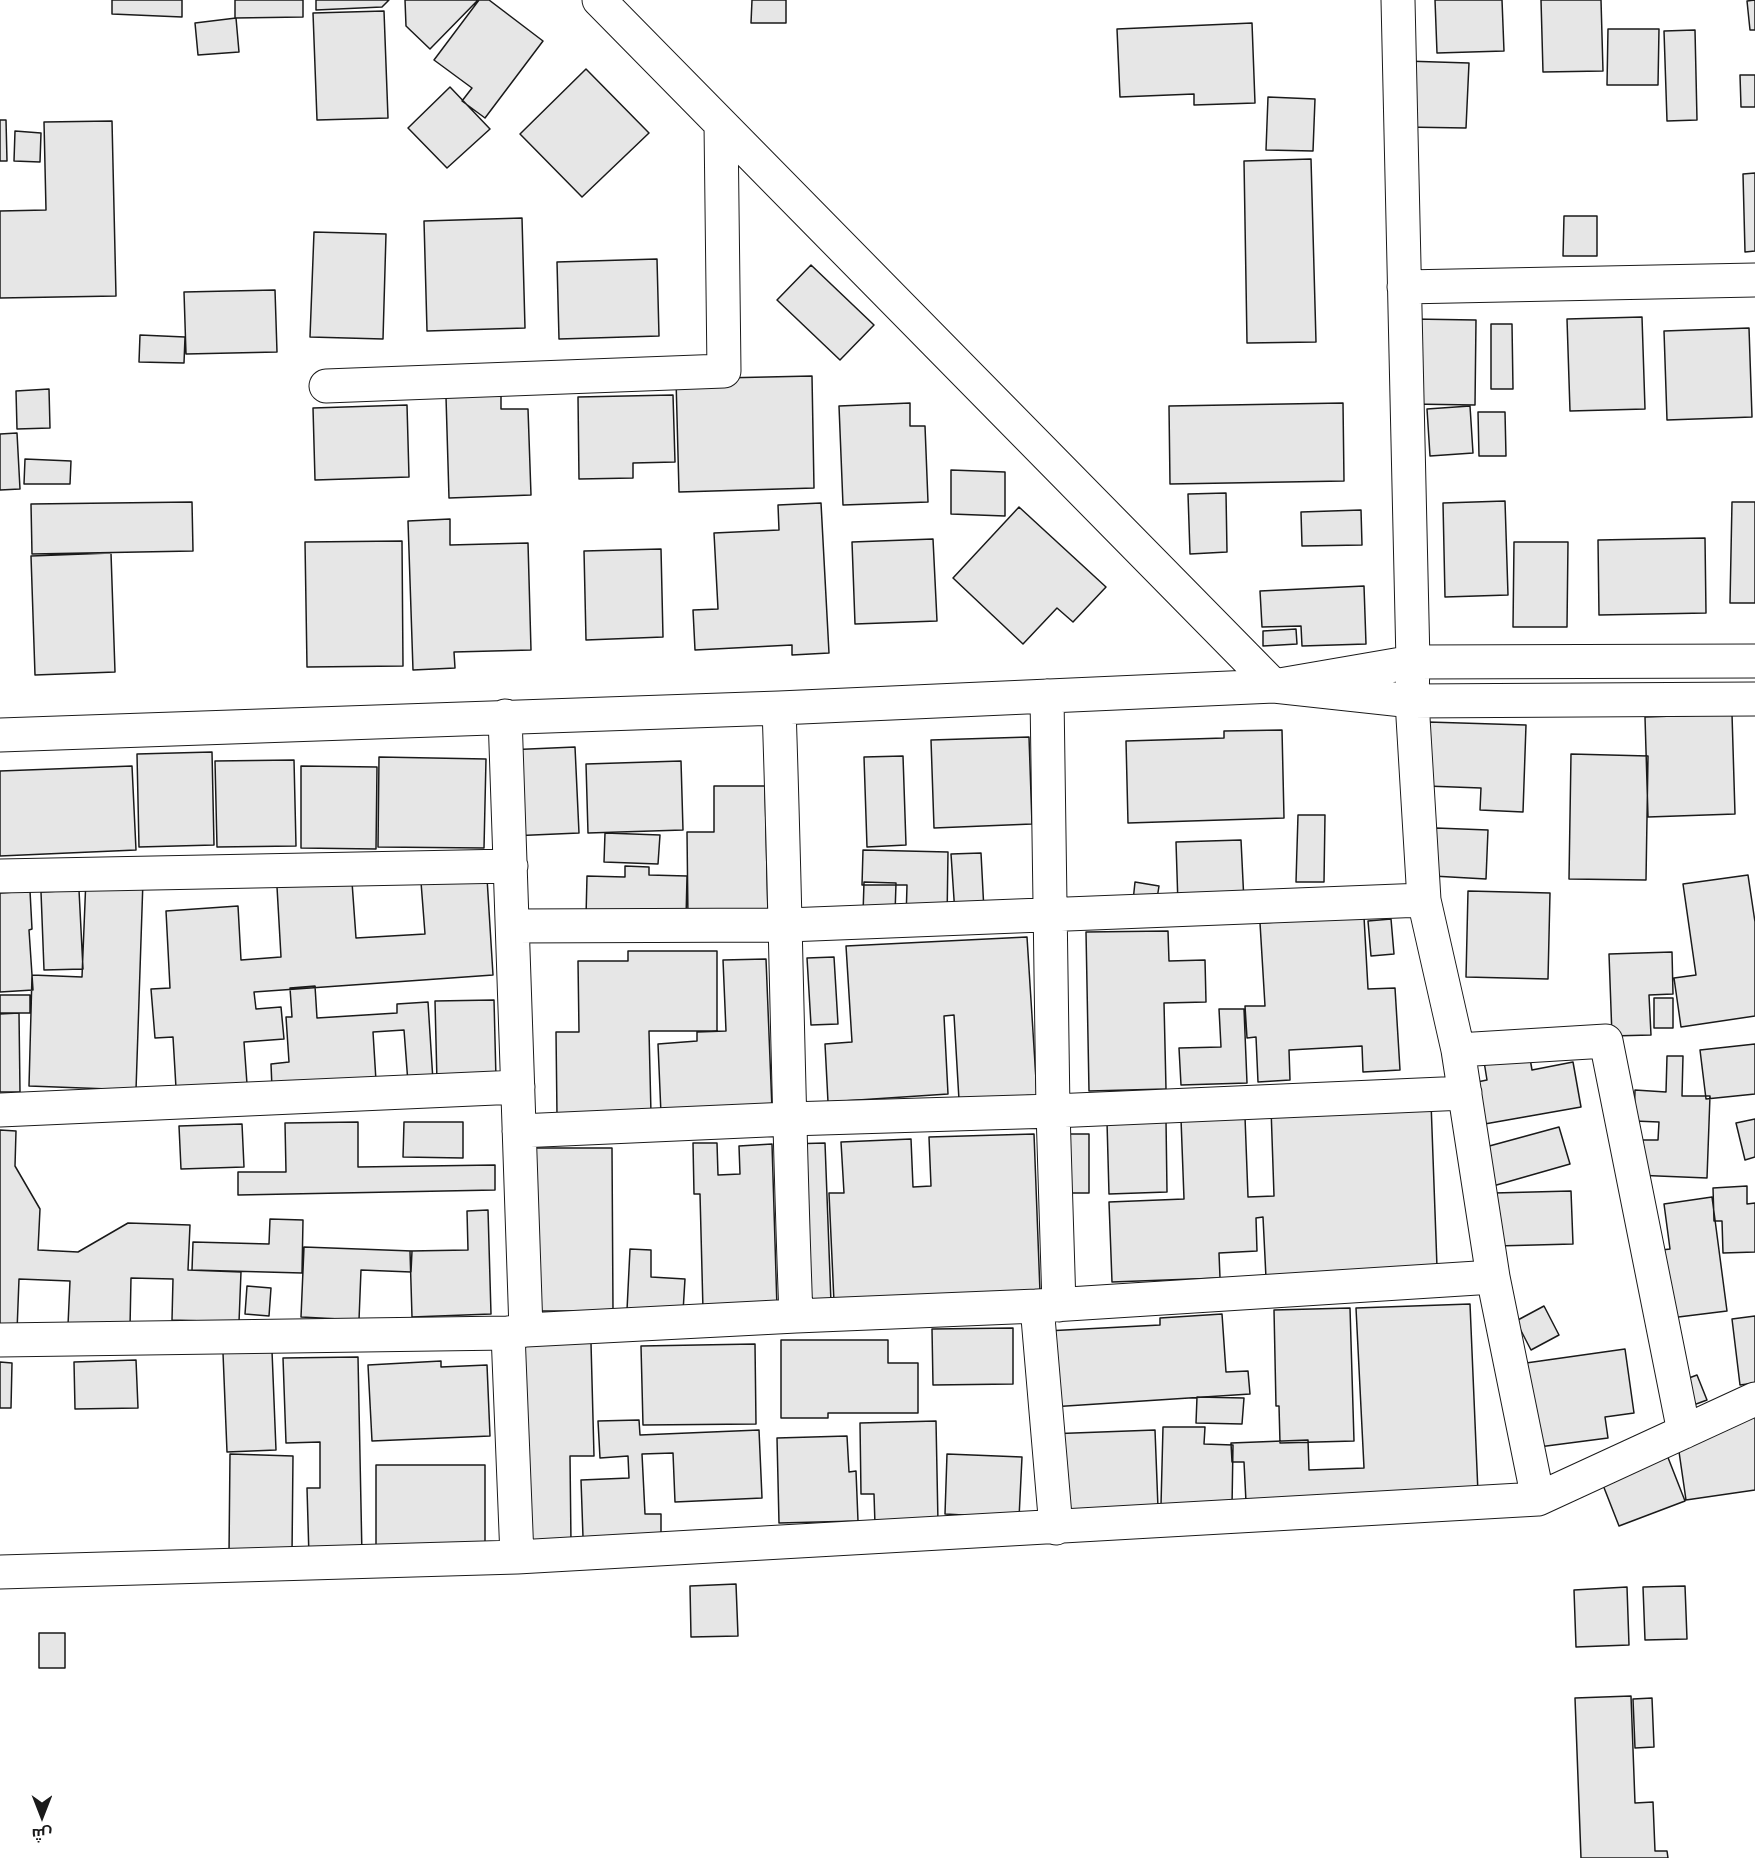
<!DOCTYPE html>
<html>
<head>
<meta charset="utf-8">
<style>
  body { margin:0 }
  #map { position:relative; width:1755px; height:1858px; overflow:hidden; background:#fff; font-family:"Roboto Condensed",Cairo,sans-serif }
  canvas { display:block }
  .north { position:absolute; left:12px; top:1786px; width:60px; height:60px; -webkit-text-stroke:4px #fff; paint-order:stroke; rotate:180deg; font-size:16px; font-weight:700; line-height:24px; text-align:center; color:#1a1a1a }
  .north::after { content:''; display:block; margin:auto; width:21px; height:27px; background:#1a1a1a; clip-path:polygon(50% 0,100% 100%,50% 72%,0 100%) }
</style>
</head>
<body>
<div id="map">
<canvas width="1755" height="1858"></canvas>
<div class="north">ش</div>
</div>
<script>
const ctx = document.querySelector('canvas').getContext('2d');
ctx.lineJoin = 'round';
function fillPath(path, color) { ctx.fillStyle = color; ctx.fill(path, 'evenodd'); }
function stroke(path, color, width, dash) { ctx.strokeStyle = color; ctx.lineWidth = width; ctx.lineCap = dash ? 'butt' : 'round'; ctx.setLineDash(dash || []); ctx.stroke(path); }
const building = new Path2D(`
  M 112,0 L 182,0 L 182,17 L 112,14 Z
  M 235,0 L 303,0 L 303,17 L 235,18 Z
  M 316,0 L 389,0 L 382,7 L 316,10 Z
  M 405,0 L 478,0 L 430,49 L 406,26 Z
  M 479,0 L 489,0 L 543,41 L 485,118 L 462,101 L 472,88 L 434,60 Z
  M 752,0 L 786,0 L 786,23 L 751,23 Z
  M 1435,0 L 1502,0 L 1504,51 L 1437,53 Z
  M 1541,0 L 1601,0 L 1603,71 L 1543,72 Z
  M 1755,0 L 1755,30 L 1750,30 L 1747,1 Z
  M 384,11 L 388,118 L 317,120 L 313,13 Z
  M 236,18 L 239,52 L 198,55 L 195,23 Z
  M 1252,23 L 1255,103 L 1194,105 L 1194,94 L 1120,97 L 1117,29 Z
  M 1608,29 L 1659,29 L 1658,85 L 1607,85 Z
  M 1695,30 L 1697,120 L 1667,121 L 1664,31 Z
  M 1405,61 L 1469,63 L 1466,128 L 1403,127 Z
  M 586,69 L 649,133 L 582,197 L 520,134 Z
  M 1740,75 L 1755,75 L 1755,107 L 1741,107 Z
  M 450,87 L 490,129 L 447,168 L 408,128 Z
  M 1268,97 L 1315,99 L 1313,151 L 1266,150 Z
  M 0,120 L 6,120 L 7,161 L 0,161 Z
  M 112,121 L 116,296 L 0,298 L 0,211 L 46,210 L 44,122 Z
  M 15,131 L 41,133 L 40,162 L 14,161 Z
  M 1311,159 L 1316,342 L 1247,343 L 1244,161 Z
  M 1755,173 L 1755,251 L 1745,252 L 1743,174 Z
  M 1564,216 L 1597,216 L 1597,256 L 1563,256 Z
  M 522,218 L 525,328 L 427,331 L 424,221 Z
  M 314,232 L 386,234 L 383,339 L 310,337 Z
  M 657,259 L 659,336 L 559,339 L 557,262 Z
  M 811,265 L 874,325 L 840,360 L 777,300 Z
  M 275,290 L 277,352 L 186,354 L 184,292 Z
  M 1642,317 L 1645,409 L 1570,411 L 1567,319 Z
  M 1412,319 L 1476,320 L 1475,405 L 1410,404 Z
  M 1491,324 L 1512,324 L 1513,389 L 1491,389 Z
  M 1749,328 L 1752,417 L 1667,420 L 1664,331 Z
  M 140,335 L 185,337 L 184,363 L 139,362 Z
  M 812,376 L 814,488 L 679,492 L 676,379 Z
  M 49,389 L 50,428 L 17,429 L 16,391 Z
  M 501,395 L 501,409 L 528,409 L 531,495 L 449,498 L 446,397 Z
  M 673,395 L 675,462 L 633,463 L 633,478 L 579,479 L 578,397 Z
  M 910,403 L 910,426 L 925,426 L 928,502 L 843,505 L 839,406 Z
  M 1343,403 L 1344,481 L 1170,484 L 1169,406 Z
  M 407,405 L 409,477 L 315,480 L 313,408 Z
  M 1470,406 L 1473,453 L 1430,456 L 1427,409 Z
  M 1478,412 L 1505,412 L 1506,456 L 1479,456 Z
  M 17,433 L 20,489 L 0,490 L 0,434 Z
  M 25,459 L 71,461 L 70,484 L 24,484 Z
  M 951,470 L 1005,472 L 1005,516 L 951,514 Z
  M 1226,493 L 1227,552 L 1190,554 L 1188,494 Z
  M 1505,501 L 1508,595 L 1445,597 L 1443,503 Z
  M 192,502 L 193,551 L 32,554 L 31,504 Z
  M 1732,502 L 1755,502 L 1755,603 L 1730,603 Z
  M 821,503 L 829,653 L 792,655 L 792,645 L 695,650 L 693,610 L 718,609 L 714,533 L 779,530 L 778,505 Z
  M 1019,507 L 1106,587 L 1073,622 L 1057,608 L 1023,644 L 953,578 Z
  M 1361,510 L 1362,545 L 1302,546 L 1301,512 Z
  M 450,519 L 450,545 L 528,543 L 531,650 L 454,652 L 455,668 L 413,670 L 408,521 Z
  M 1705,538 L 1706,613 L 1599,615 L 1598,540 Z
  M 933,539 L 937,621 L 855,624 L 852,542 Z
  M 402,541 L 403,666 L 307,667 L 305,542 Z
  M 1514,542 L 1568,542 L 1567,627 L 1513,627 Z
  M 661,549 L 663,637 L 586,640 L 584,551 Z
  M 111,553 L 115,672 L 35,675 L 31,556 Z
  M 1364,586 L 1366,644 L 1302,646 L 1301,626 L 1262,627 L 1260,591 Z
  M 1296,629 L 1297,644 L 1263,646 L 1263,631 Z
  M 1732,714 L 1735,814 L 1648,817 L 1645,717 Z
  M 1428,722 L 1526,725 L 1523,812 L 1480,810 L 1481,788 L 1426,786 Z
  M 1282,730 L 1284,818 L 1128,823 L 1126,741 L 1224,738 L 1224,731 Z
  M 1029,737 L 1032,824 L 934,828 L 931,740 Z
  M 575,747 L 579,833 L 510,836 L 506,750 Z
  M 212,752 L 214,845 L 139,847 L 137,754 Z
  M 1571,754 L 1648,756 L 1646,880 L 1569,879 Z
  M 903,756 L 906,845 L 867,847 L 864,757 Z
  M 379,757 L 486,759 L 484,848 L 378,847 Z
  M 294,760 L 296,846 L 217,847 L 215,761 Z
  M 681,761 L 683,830 L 588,833 L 586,764 Z
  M 132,766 L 136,850 L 0,856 L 0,771 Z
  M 301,766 L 377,767 L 376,849 L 301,848 Z
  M 714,786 L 765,786 L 768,918 L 688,919 L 687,832 L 714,832 Z
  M 1298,815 L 1325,815 L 1324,882 L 1296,882 Z
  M 1436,828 L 1488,830 L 1486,879 L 1433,876 Z
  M 605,833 L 660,835 L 658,864 L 604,862 Z
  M 1241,840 L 1244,902 L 1178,905 L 1176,842 Z
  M 863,850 L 948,852 L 947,921 L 906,920 L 907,885 L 862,885 Z
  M 981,853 L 984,911 L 955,914 L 951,854 Z
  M 625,866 L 649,867 L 649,875 L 687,876 L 686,919 L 586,917 L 587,876 L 625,877 Z
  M 1748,875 L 1755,922 L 1755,1016 L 1681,1027 L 1674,978 L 1696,975 L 1683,884 Z
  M 86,878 L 143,880 L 136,1090 L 29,1086 L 32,975 L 82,977 Z
  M 487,878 L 493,975 L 254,992 L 256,1009 L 281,1007 L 284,1039 L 244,1042 L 247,1084 L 176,1088 L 173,1037 L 155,1038 L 151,989 L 170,988 L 166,911 L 238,906 L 241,960 L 281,957 L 277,887 L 352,882 L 356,938 L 425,934 L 421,882 Z
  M 864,882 L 896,883 L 895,914 L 863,914 Z
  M 1135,882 L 1159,886 L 1156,905 L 1133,901 Z
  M 79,890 L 83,969 L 44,970 L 41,892 Z
  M 30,891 L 32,929 L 29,930 L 33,990 L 0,992 L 0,893 Z
  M 1468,891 L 1550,893 L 1548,979 L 1466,977 Z
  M 1364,917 L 1368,989 L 1395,988 L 1400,1070 L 1363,1072 L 1362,1046 L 1289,1050 L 1290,1080 L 1258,1082 L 1256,1037 L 1247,1038 L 1245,1006 L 1265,1006 L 1260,923 Z
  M 1391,919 L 1394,954 L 1371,956 L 1368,921 Z
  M 1168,931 L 1169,961 L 1205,960 L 1206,1002 L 1164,1003 L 1166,1089 L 1089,1091 L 1086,932 Z
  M 1027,937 L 1037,1095 L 959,1100 L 954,1015 L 944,1016 L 948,1094 L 828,1102 L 825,1044 L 852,1042 L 846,946 Z
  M 628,951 L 717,951 L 717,1031 L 649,1031 L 651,1114 L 557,1116 L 556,1032 L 579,1032 L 578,961 L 628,961 Z
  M 1672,952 L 1673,994 L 1649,995 L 1651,1035 L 1612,1036 L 1609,954 Z
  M 834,957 L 838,1024 L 811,1025 L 807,958 Z
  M 766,959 L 772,1109 L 661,1114 L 658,1044 L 697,1041 L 697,1032 L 726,1031 L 723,960 Z
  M 315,986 L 317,1018 L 397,1013 L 397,1004 L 428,1002 L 433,1081 L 408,1083 L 404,1030 L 373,1032 L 376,1081 L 272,1088 L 271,1064 L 289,1062 L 286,1017 L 292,1017 L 290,988 Z
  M 0,995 L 30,995 L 30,1013 L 0,1013 Z
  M 1654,998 L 1673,998 L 1673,1028 L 1654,1028 Z
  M 494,1000 L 496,1079 L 437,1082 L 435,1001 Z
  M 1219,1009 L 1244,1009 L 1247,1083 L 1181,1085 L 1179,1048 L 1221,1047 Z
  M 19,1013 L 20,1092 L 0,1092 L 0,1014 Z
  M 1526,1035 L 1532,1070 L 1573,1062 L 1581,1107 L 1479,1125 L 1472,1083 L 1487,1080 L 1481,1043 Z
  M 1755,1044 L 1755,1094 L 1706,1099 L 1700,1050 Z
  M 1667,1056 L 1683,1056 L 1682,1096 L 1710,1096 L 1707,1178 L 1634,1175 L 1635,1140 L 1658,1140 L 1659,1122 L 1634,1121 L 1635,1090 L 1666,1092 Z
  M 1431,1102 L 1437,1267 L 1266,1278 L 1263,1217 L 1256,1218 L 1257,1251 L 1219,1253 L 1220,1278 L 1112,1282 L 1109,1202 L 1184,1199 L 1181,1119 L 1245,1117 L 1248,1197 L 1274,1196 L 1271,1108 Z
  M 1755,1119 L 1755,1157 L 1745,1160 L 1736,1123 Z
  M 1166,1120 L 1167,1192 L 1109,1194 L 1107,1122 Z
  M 358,1122 L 358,1167 L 495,1165 L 495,1190 L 238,1195 L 238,1172 L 286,1172 L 285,1123 Z
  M 404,1122 L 463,1122 L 463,1158 L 403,1157 Z
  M 242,1124 L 244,1167 L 181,1169 L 179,1126 Z
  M 1559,1127 L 1570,1164 L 1493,1186 L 1482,1148 Z
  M 0,1130 L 16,1131 L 15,1166 L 40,1209 L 38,1250 L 78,1252 L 128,1223 L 190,1225 L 188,1270 L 241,1272 L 239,1322 L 172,1320 L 173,1279 L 131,1278 L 130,1327 L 68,1325 L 70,1281 L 19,1279 L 17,1331 L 0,1331 Z
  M 1034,1134 L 1040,1292 L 834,1302 L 829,1193 L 844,1193 L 841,1142 L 911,1139 L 913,1187 L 931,1186 L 929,1137 Z
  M 1057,1134 L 1089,1134 L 1089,1193 L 1057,1193 Z
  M 693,1143 L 717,1143 L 718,1175 L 740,1174 L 739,1146 L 772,1144 L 777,1308 L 703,1310 L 700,1194 L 694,1194 Z
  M 825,1143 L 831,1303 L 793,1305 L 788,1144 Z
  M 520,1148 L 612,1148 L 613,1311 L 519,1311 Z
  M 1747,1186 L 1747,1204 L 1755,1203 L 1755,1252 L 1723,1253 L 1722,1221 L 1714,1221 L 1713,1188 Z
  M 1571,1191 L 1573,1244 L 1496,1246 L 1494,1193 Z
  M 1712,1197 L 1727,1311 L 1646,1321 L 1637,1253 L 1670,1249 L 1664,1204 Z
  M 488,1210 L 491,1314 L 412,1317 L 410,1251 L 468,1250 L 467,1211 Z
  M 270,1219 L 303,1220 L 302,1273 L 192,1270 L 193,1242 L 269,1244 Z
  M 304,1247 L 412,1251 L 411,1272 L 361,1270 L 359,1320 L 301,1317 Z
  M 630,1249 L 651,1250 L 651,1277 L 685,1279 L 683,1312 L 627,1310 Z
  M 247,1286 L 271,1288 L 269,1316 L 245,1314 Z
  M 1470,1304 L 1478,1493 L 1246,1502 L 1244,1462 L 1232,1462 L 1231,1443 L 1308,1440 L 1309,1470 L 1364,1468 L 1356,1308 Z
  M 1544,1306 L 1559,1335 L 1531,1350 L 1516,1321 Z
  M 1350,1308 L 1354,1441 L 1280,1443 L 1279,1406 L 1276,1406 L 1274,1310 Z
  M 1222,1314 L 1226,1372 L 1248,1371 L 1250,1394 L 1051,1407 L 1046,1331 L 1160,1325 L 1160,1318 Z
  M 1755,1316 L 1755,1383 L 1740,1385 L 1732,1319 Z
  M 1013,1328 L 1013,1384 L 933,1385 L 932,1329 Z
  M 781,1340 L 888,1340 L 888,1363 L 918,1363 L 918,1413 L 828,1413 L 828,1418 L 781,1418 Z
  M 591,1343 L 594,1456 L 570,1456 L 571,1543 L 516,1543 L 508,1345 Z
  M 755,1344 L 756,1424 L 643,1425 L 641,1346 Z
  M 1625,1349 L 1634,1413 L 1605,1417 L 1608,1438 L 1531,1448 L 1519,1364 Z
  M 272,1351 L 276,1450 L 227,1452 L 223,1353 Z
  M 358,1357 L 362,1556 L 309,1557 L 307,1488 L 320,1488 L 320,1442 L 286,1443 L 283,1358 Z
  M 136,1360 L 138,1408 L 75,1409 L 74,1362 Z
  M 441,1361 L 441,1367 L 487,1365 L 490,1436 L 372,1441 L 368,1365 Z
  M 0,1362 L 12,1363 L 11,1408 L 0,1408 Z
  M 1697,1375 L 1707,1400 L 1680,1410 L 1670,1385 Z
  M 1197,1397 L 1244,1398 L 1242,1424 L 1196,1423 Z
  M 1755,1414 L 1755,1490 L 1686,1500 L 1676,1431 Z
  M 639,1420 L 640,1435 L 759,1430 L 762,1498 L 675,1502 L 673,1453 L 642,1454 L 645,1514 L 661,1514 L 661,1534 L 583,1537 L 581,1480 L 629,1478 L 628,1456 L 600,1458 L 598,1421 Z
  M 936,1421 L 938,1523 L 875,1525 L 874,1494 L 861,1494 L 860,1423 Z
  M 1163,1427 L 1205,1427 L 1204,1444 L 1233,1445 L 1232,1507 L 1161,1505 Z
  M 1155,1430 L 1158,1508 L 1050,1513 L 1047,1434 Z
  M 847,1436 L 849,1472 L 856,1471 L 858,1521 L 779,1523 L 777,1438 Z
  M 230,1454 L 293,1456 L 292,1554 L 229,1554 Z
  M 947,1454 L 1022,1457 L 1019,1518 L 945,1514 Z
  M 1667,1455 L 1685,1501 L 1619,1526 L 1601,1480 Z
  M 376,1465 L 485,1465 L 485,1547 L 376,1547 Z
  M 736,1584 L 738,1636 L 691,1637 L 690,1586 Z
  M 1685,1586 L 1687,1639 L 1645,1640 L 1643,1587 Z
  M 1627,1587 L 1629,1645 L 1576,1647 L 1574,1590 Z
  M 39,1633 L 65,1633 L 65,1668 L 39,1668 Z
  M 1631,1696 L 1635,1803 L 1653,1802 L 1655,1851 L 1667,1851 L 1668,1858 L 1581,1858 L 1575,1698 Z
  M 1652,1698 L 1654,1747 L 1635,1748 L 1633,1699 Z`);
fillPath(building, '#e6e6e6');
stroke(building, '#1a1a1a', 1.5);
const minor = new Path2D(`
  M 599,0 L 1274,686 L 1412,701 L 1755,699
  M 1398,0 L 1413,662 L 1412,701 L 1424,900 L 1458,1050 L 1493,1277 L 1538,1499
  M 1404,287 L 1755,280
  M 326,386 L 724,371 L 721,124
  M 1047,696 L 1053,1111 L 1059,1305
  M 779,708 C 786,910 788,1113 796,1316
  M 505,716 L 526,1330
  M 0,735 L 779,708 L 1274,686 L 1413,662 L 1755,661
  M 0,876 L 511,866
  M 513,926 L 787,925 L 1424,900
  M 1458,1050 L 1606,1041 L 1684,1432
  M 0,1110 L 518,1087
  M 519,1131 L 789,1119 L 1053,1111 L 1465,1093
  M 1037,1306 L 1056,1528
  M 508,1333 L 517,1557
  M 0,1340 L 508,1333 L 526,1330 L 796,1316 L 1037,1306 L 1493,1277
  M 0,1572 L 517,1557 L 1538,1499 L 1755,1399`);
stroke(minor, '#1a1a1a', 35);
stroke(minor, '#fff', 33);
</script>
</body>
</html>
